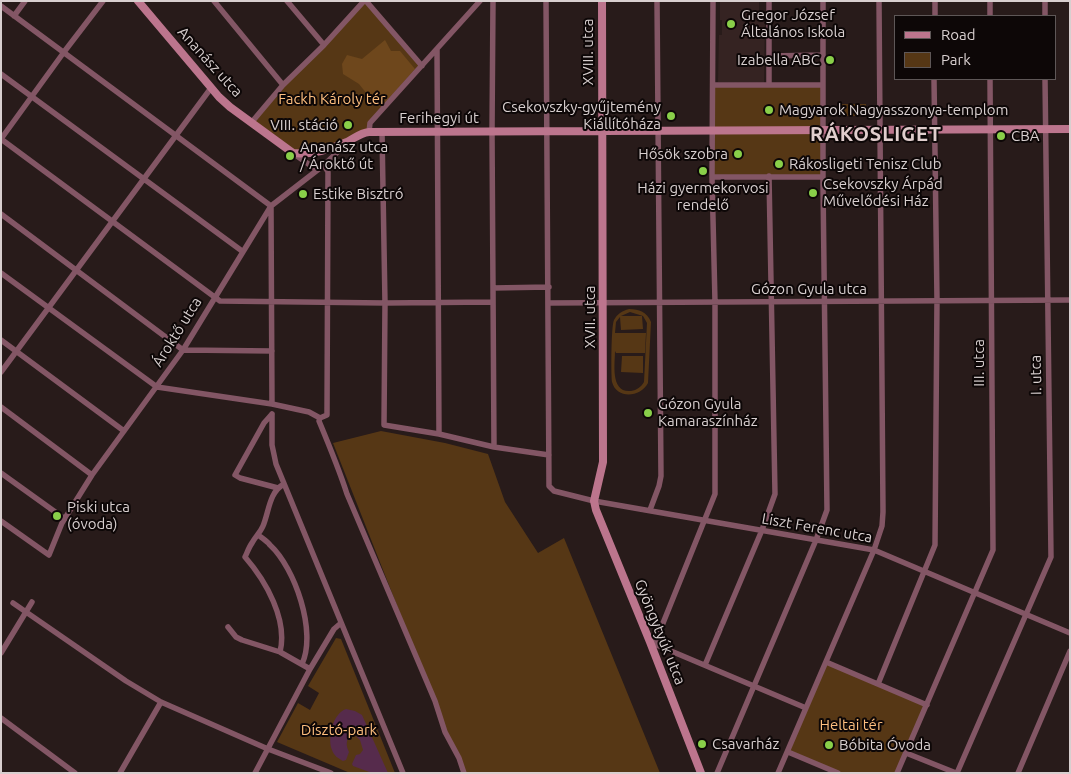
<!DOCTYPE html>
<html>
<head>
<meta charset="utf-8">
<style>
  body { margin:0 }
  #map { position:relative; width:1071px; height:774px; overflow:hidden; background:#281b1a; font-family:Ubuntu,sans-serif }
  canvas { display:block }
  .frame { position:absolute; inset:0; border:2px solid #d8cfcf; pointer-events:none }
  .legend { position:absolute; left:894px; top:15px; width:162px; height:65px; box-sizing:border-box; background:#0d0707; border:1px solid #5e5757; margin:0; padding:6px 9px; list-style:none; font-size:15px; color:#d8cfcf }
  .legend li { display:flex; align-items:center; gap:10px; height:25px }
  .legend b { width:25px; border:1px solid #5e5757 }
</style>
</head>
<body>
<div id="map">
<canvas width="1071" height="774"></canvas>
<div class="frame"></div>
<ul class="legend">
<li><b style="height:6px;background:#bc758d"></b>Road</li>
<li><b style="height:14px;background:#563715"></b>Park</li>
</ul>
</div>
<script>
const ctx = document.querySelector('canvas').getContext('2d');
ctx.lineJoin = 'round';
function fillPath(path, color) { ctx.fillStyle = color; ctx.fill(path, 'evenodd'); }
function stroke(path, color, width, dash) { ctx.strokeStyle = color; ctx.lineWidth = width; ctx.lineCap = dash ? 'butt' : 'round'; ctx.setLineDash(dash || []); ctx.stroke(path); }
function write(font, color, halo, rows, align = 'center') {
  ctx.font = font + ' Ubuntu,sans-serif'; ctx.lineWidth = 4; ctx.setLineDash([]); ctx.textBaseline = 'middle'; ctx.strokeStyle = halo; ctx.fillStyle = color; for (const [text, x, y, turn = 0] of rows) {
    ctx.save(); ctx.translate(x, y); ctx.rotate((+turn || 0) * Math.PI / 180); ctx.textAlign = isNaN(turn) ? turn : align; if (halo) ctx.strokeText(text, 0, 0); ctx.fillText(text, 0, 0); ctx.restore();
  }
}
fillPath(new Path2D(`
  M 720,1 L 759,1 L 759,14 L 765,15 L 764,83 L 718,82 L 719,35 L 722,35 L 722,20 L 720,20 Z`), '#352322');
fillPath(new Path2D(`
  M 364,1 L 422,66 L 368,128 L 356,137 L 300,154 L 251,123 Z
  M 713,85 L 823,85 L 823,177 L 712,177 Z
  M 837,104 L 866,104 L 866,116 L 837,116 Z
  M 629,309 C 639,309 647,312 651,322 L 648,383 C 641,397 617,400 612,382 C 611,374 611,326 614,320 C 617,314 622,311 629,309 ZM 630,312 L 643,316 L 647,323 L 644,382 C 641,387 637,390 631,391 C 610,393 615,364 615,351 L 616,353 L 645,353 L 646,333 L 615,333 L 616,322 L 620,317 L 621,330 L 643,329 L 642,316 L 621,316 Z
  M 622,356 L 643,356 L 643,373 L 621,372 Z
  M 381,431 L 445,443 L 488,454 L 505,502 L 538,553 L 564,538 L 660,773 L 463,773 L 333,443 Z
  M 336,638 L 341,639 L 395,773 L 350,773 L 277,742 L 298,703 L 310,710 L 319,693 L 308,686 Z
  M 826,662 L 927,705 L 897,773 L 838,773 L 788,752 Z`), '#563715');
fillPath(new Path2D(`
  M 385,40 L 391,51 L 400,51 L 415,69 L 381,107 L 375,104 L 359,84 L 343,74 L 342,64 L 347,55 L 362,59 Z`), '#6e471c');
fillPath(new Path2D(`
  M 346,709 L 355,711 L 362,715 L 388,773 L 372,773 L 353,766 L 352,764 L 356,755 L 360,754 L 363,750 L 360,740 L 355,735 L 349,736 C 346,742 346,746 349,752 L 346,760 L 343,761 C 338,758 334,756 332,750 C 327,738 333,713 346,709 Z`), '#562b4c');
stroke(new Path2D(`
  M 214,1 L 283,85
  M 287,1 L 324,45
  M 366,1 L 422,66
  M 493,1 L 492,132 L 494,447
  M 546,1 L 549,486 L 554,491 L 594,501 L 874,550 L 1070,633
  M 769,1 L 769,85
  M 1045,1 L 1045,16
  M 1,6 L 271,206
  M 14,16 L 25,1
  M 935,16 L 935,1
  M 990,16 L 990,1
  M 437,49 L 439,434
  M 769,56 L 823,55
  M 1,74 L 242,251
  M 713,85 L 823,85
  M 251,123 L 283,85 L 324,45 L 364,1
  M 369,132 L 370,123 L 480,1
  M 382,132 L 385,303 L 384,425 L 439,434 L 494,447 L 549,455
  M 1,139 L 220,301 L 385,303 L 493,302
  M 1,139 L 64,52 L 103,1
  M 294,154 L 317,170
  M 712,177 L 823,177
  M 271,206 L 272,404
  M 1,214 L 183,350 L 272,351
  M 1,273 L 157,387 L 272,404 L 309,412 L 320,418
  M 493,288 L 549,287
  M 549,303 L 1070,300
  M 1,340 L 124,431
  M 1,372 L 211,88
  M 1,407 L 92,475
  M 272,414 L 272,445 L 276,464 L 403,773
  M 272,414 L 264,423 L 235,475 L 240,478 L 278,488
  M 320,418 L 319,421 C 329,445 339,469 347,494 L 435,701 L 445,732 L 459,758 L 464,773
  M 320,418 L 327,415 L 328,172 L 324,165
  M 1,473 L 65,519
  M 650,510 L 659,486 L 661,476 L 657,1
  M 1,521 L 49,555 L 62,523 L 92,475 L 183,350 L 271,206 L 324,165 L 347,143
  M 258,535 C 262,538 267,541 270,545 C 295,568 317,632 302,664
  M 13,603 L 126,681 L 161,702 L 268,749 L 331,773
  M 228,627 L 236,637 L 242,640 L 280,652 L 310,669
  M 652,643 L 806,708
  M 655,643 L 715,494 L 715,302 L 712,177 L 713,1
  M 280,652 C 288,620 266,581 245,557 C 247,553 249,547 252,543 C 255,537 260,533 263,526 C 269,512 269,492 284,484
  M 1,653 L 32,602
  M 826,662 L 927,705
  M 705,665 L 762,530 L 775,494 L 769,176
  M 878,684 L 935,545 L 937,300 L 934,79
  M 1,718 L 75,773
  M 788,752 L 838,773
  M 906,753 L 956,773
  M 120,773 L 161,702
  M 255,773 L 310,669 L 334,629 L 341,623
  M 717,773 L 816,540 L 827,510 L 823,185 L 823,1
  M 778,773 L 874,550 L 882,526 L 883,512 L 879,1
  M 897,773 L 993,550 L 990,79
  M 957,773 L 1051,557 L 1045,79
  M 1018,773 L 1070,651`), '#835665', 5.5);
stroke(new Path2D(`
  M 138,1 L 219,97 L 230,107 L 293,153 C 310,155 331,149 347,142 C 355,138 360,133 369,132 L 1070,129
  M 602,1 L 603,462 L 594,501 L 596,510 L 650,642 L 701,773`), '#bc758d', 8);
for (const [x, y, r, color] of [
  [731,24,5,"#89cf49"],
  [830,60,5,"#89cf49"],
  [769,110,5,"#89cf49"],
  [671,116,5,"#89cf49"],
  [348,125,5,"#89cf49"],
  [1001,136,5,"#89cf49"],
  [738,154,5,"#89cf49"],
  [290,156,5,"#89cf49"],
  [779,164,5,"#89cf49"],
  [703,171,5,"#89cf49"],
  [813,193,5,"#89cf49"],
  [303,194,5,"#89cf49"],
  [648,413,5,"#89cf49"],
  [57,516,5,"#89cf49"],
  [702,744,5,"#89cf49"],
  [829,745,5,"#89cf49"]
]) { const dot = new Path2D(); dot.arc(x, y, r, 0, 2 * Math.PI); ctx.fillStyle = color; ctx.fill(dot); stroke(dot, '#0d0707', 2); }
write('15px', '#d8cfcf', '#0d0707', [
  ["Gregor József",741,15],
  ["Általános Iskola",741,32],
  ["Izabella ABC",820,60,"right"],
  ["Csekovszky-gyűjtemény",661,107,"right"],
  ["Kiállítóháza",661,124,"right"],
  ["Magyarok Nagyasszonya-templom",779,110],
  ["VIII. stáció",338,125,"right"],
  ["CBA",1011,136],
  ["Ananász utca",300,147],
  ["/ Ároktő út",300,164],
  ["Hősök szobra",728,154,"right"],
  ["Rákosligeti Tenisz Club",789,164],
  ["Csekovszky Árpád",823,184],
  ["Művelődési Ház",823,201],
  ["Házi gyermekorvosi",703,188,"center"],
  ["rendelő",703,205,"center"],
  ["Estike Bisztró",313,194],
  ["Gózon Gyula",658,404],
  ["Kamaraszínház",658,421],
  ["Piski utca",67,507],
  ["(óvoda)",67,524],
  ["Csavarház",712,744],
  ["Bóbita Óvoda",839,745]
], 'left');
write('15px', '#d8cfcf', '#0d0707', [
  ["XVIII. utca",588,52,-90],
  ["Ananász utca",210,62,48],
  ["Ferihegyi út",439,118],
  ["Gózon Gyula utca",809,289],
  ["XVII. utca",590,317,-90],
  ["Ároktő utca",177,332,-58],
  ["III. utca",979,363,-90],
  ["I. utca",1036,375,-91],
  ["Liszt Ferenc utca",817,528,10],
  ["Gyöngytyúk utca",660,632,68]
]);
write('15px', '#febf7f', '#0d0707', [
  ["Fackh Károly tér",332,99],
  ["Heltai tér",851,725],
  ["Dísztó-park",339,730]
]);
ctx.letterSpacing = '1px';
write('bold 20px', '#e0cecd', '#0d0707', [
  ["RÁKOSLIGET",876,134]
]);
ctx.letterSpacing = '0px';
</script>
</body>
</html>
